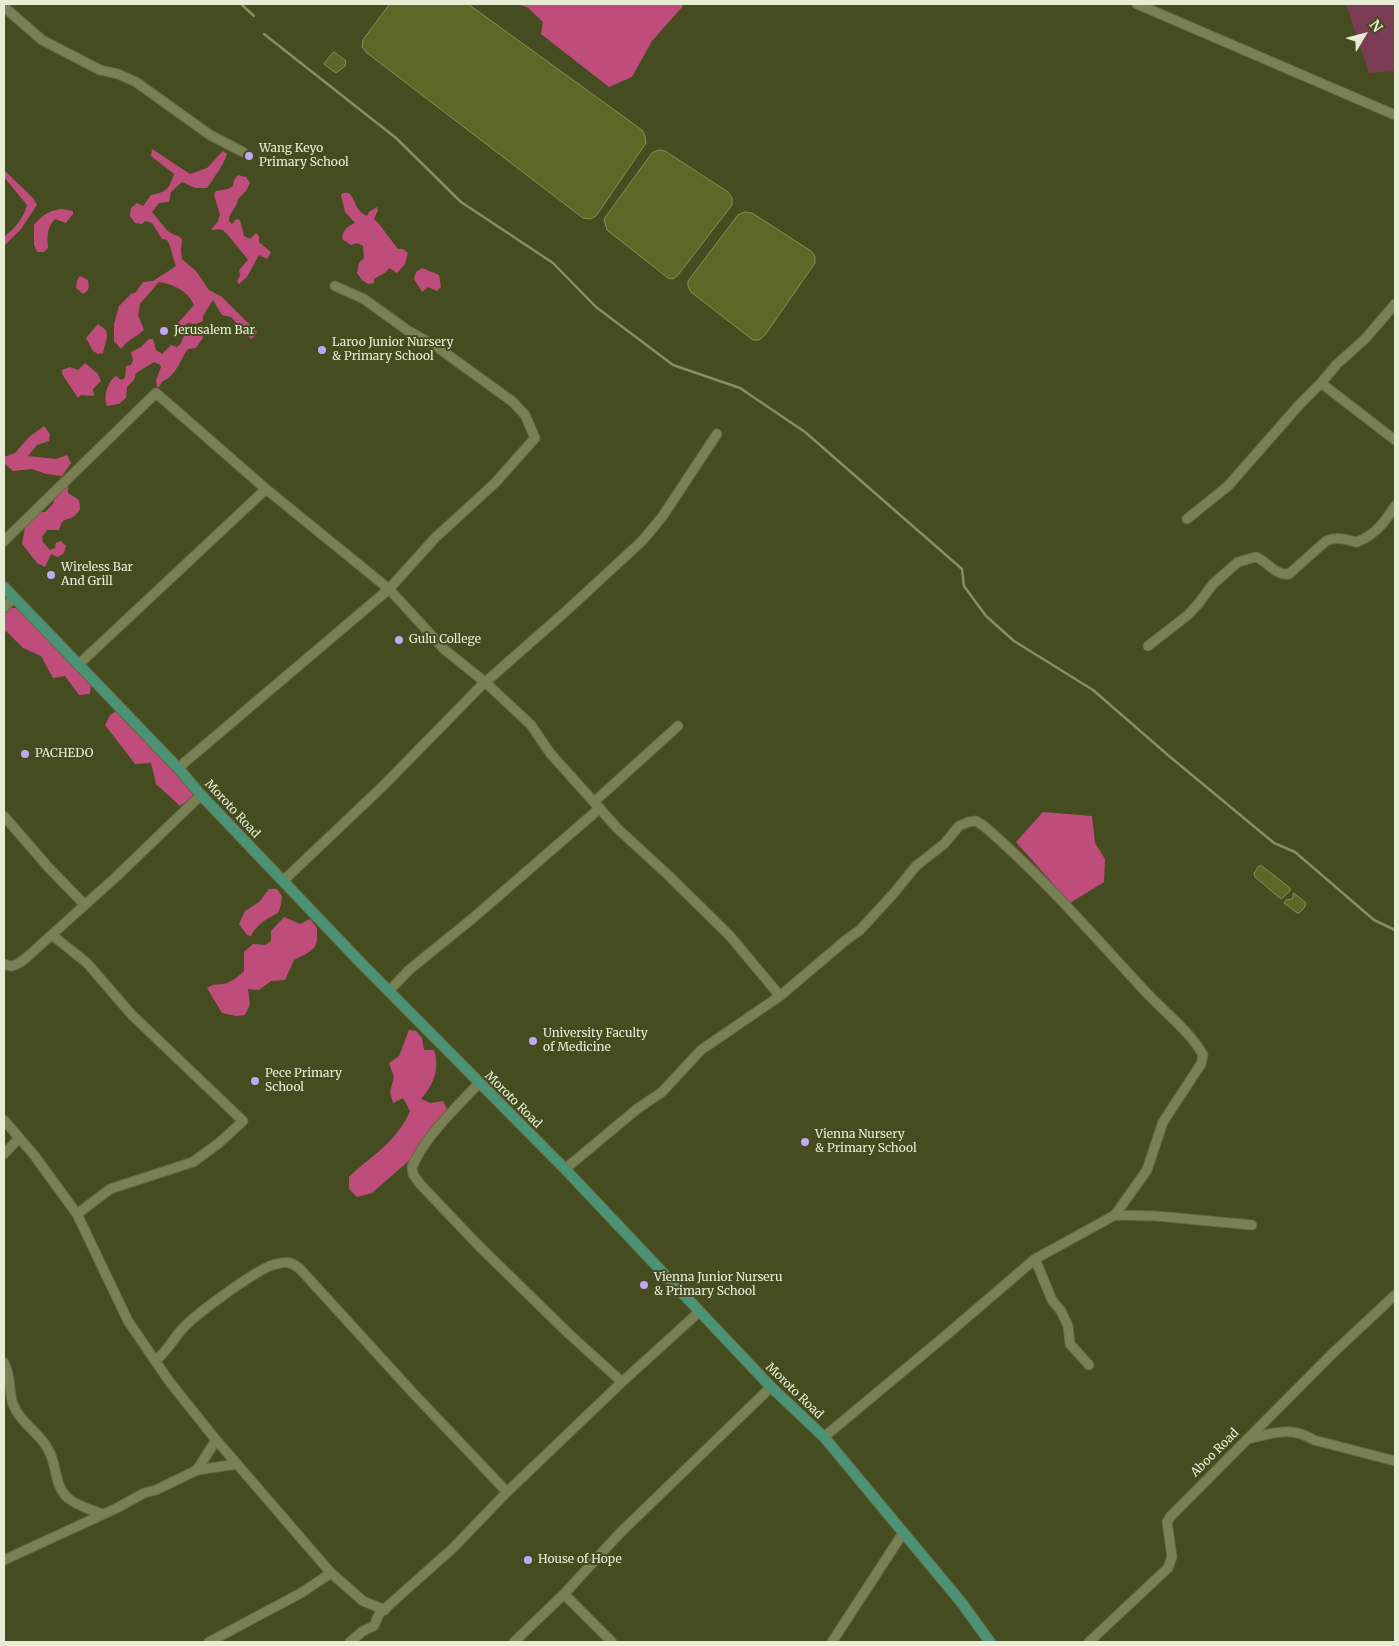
<!DOCTYPE html>
<html>
<head>
<meta charset="utf-8">
<style>
  body { margin:0 }
  #map { position:relative; width:1399px; height:1646px; overflow:hidden; background:#444c20; font-family:Merriweather,serif }
  canvas { display:block }
  .frame { position:absolute; inset:0; border:5px solid #e7edd4; pointer-events:none }
  .north { position:absolute; left:1339px; top:10px; width:50px; height:50px; -webkit-text-stroke:4px #444c20; paint-order:stroke; rotate:53deg; font-size:14px; font-weight:700; line-height:20px; text-align:center; color:#e7edd4 }
  .north::after { content:''; display:block; margin:auto; width:18px; height:22px; background:#e7edd4; clip-path:polygon(50% 0,100% 100%,50% 72%,0 100%) }
</style>
</head>
<body>
<div id="map">
<canvas width="1399" height="1646"></canvas>
<div class="frame"></div>
<div class="north">N</div>
</div>
<script>
const ctx = document.querySelector('canvas').getContext('2d');
ctx.lineJoin = 'round';
function fillPath(path, color) { ctx.fillStyle = color; ctx.fill(path, 'evenodd'); }
function stroke(path, color, width, dash) { ctx.strokeStyle = color; ctx.lineWidth = width; ctx.lineCap = dash ? 'butt' : 'round'; ctx.setLineDash(dash || []); ctx.stroke(path); }
function write(font, color, halo, rows, align = 'center') {
  ctx.font = font + ' Merriweather,serif'; ctx.lineWidth = 4; ctx.setLineDash([]); ctx.textBaseline = 'middle'; ctx.strokeStyle = halo; ctx.fillStyle = color; for (const [text, x, y, turn = 0] of rows) {
    ctx.save(); ctx.translate(x, y); ctx.rotate((+turn || 0) * Math.PI / 180); ctx.textAlign = isNaN(turn) ? turn : align; if (halo) ctx.strokeText(text, 0, 0); ctx.fillText(text, 0, 0); ctx.restore();
  }
}
fillPath(new Path2D(`
  M 1346,4 L 1395,4 L 1395,71 L 1369,73 Z`), '#7c3b54');
fillPath(new Path2D(`
  M 517,4 L 681,4 L 683,6 L 652,41 L 632,77 L 609,87 L 541,34 L 543,22 L 527,7 Z
  M 152,149 L 190,174 L 207,168 L 223,151 L 227,154 C 223,167 214,177 207,188 L 195,188 L 182,182 L 171,192 L 169,202 L 159,203 L 152,212 C 157,218 164,227 168,231 C 172,235 177,234 182,239 L 181,251 L 182,259 L 196,271 L 209,290 L 222,297 L 257,332 L 255,336 L 251,339 L 231,317 L 222,315 L 213,300 L 203,316 L 203,321 L 196,324 L 187,323 L 184,328 L 178,332 L 176,327 L 178,323 L 194,305 C 188,291 173,284 159,282 L 140,304 L 138,315 L 144,330 C 135,338 128,339 121,349 L 114,341 L 114,324 L 119,306 L 131,294 L 136,292 L 143,282 L 153,281 L 176,266 C 172,257 172,248 167,240 L 162,239 L 152,223 L 145,221 L 142,224 L 135,223 L 130,216 L 131,208 L 137,203 L 143,206 L 151,195 C 167,192 169,189 174,174 L 151,156 Z
  M 4,170 L 33,198 L 37,205 L 21,229 L 4,246 L 4,237 C 15,228 23,219 27,205 L 4,177 Z
  M 238,175 L 246,177 L 250,183 L 246,191 L 238,199 C 237,208 229,212 229,221 L 232,224 L 236,219 L 240,220 L 244,236 L 250,239 L 256,233 L 259,236 L 259,242 L 271,252 L 267,259 L 259,255 L 247,277 L 239,284 L 237,281 L 240,276 L 239,270 L 248,260 C 246,257 225,230 222,230 C 219,229 214,230 211,230 L 218,221 L 220,215 L 214,195 L 216,191 L 228,189 L 233,186 L 234,180 Z
  M 343,193 L 349,193 C 357,201 354,210 367,216 L 369,212 L 377,207 L 378,210 L 374,219 L 379,224 L 398,249 L 403,249 L 408,253 L 405,264 L 397,273 L 389,268 L 386,272 L 374,279 L 374,283 L 368,284 L 362,280 L 357,273 L 359,263 L 364,258 L 363,246 L 357,243 L 351,245 L 342,239 C 343,230 346,227 355,223 L 345,212 L 341,195 Z
  M 62,209 L 73,211 L 73,214 L 66,223 L 55,219 C 47,228 47,235 48,248 L 44,252 L 37,252 L 34,245 L 34,225 C 42,215 50,210 62,209 Z
  M 422,268 L 439,275 L 441,287 L 437,291 L 428,287 L 422,292 L 414,279 L 416,272 Z
  M 80,276 L 88,280 C 89,287 90,290 83,294 L 76,288 L 77,280 Z
  M 98,324 L 106,330 L 107,337 L 103,353 L 98,354 L 93,351 L 86,338 Z
  M 190,330 L 196,334 L 202,334 L 203,338 L 196,348 L 188,349 C 180,360 176,376 163,381 L 159,387 L 157,387 L 156,380 L 161,367 L 159,364 L 154,362 L 136,373 L 134,380 L 127,387 L 126,398 L 119,404 L 107,406 C 103,397 108,380 116,376 L 121,380 L 125,378 L 126,366 L 131,365 L 133,360 L 131,352 L 141,347 L 149,339 L 153,339 L 156,350 L 162,354 L 171,345 L 177,347 L 181,343 L 186,331 Z
  M 85,363 L 98,374 L 101,381 L 93,389 L 94,396 L 81,395 L 78,398 L 62,374 L 62,370 L 70,367 L 78,370 Z
  M 44,426 L 50,434 L 49,441 L 37,445 L 28,456 L 56,459 L 67,455 L 71,463 L 62,476 L 46,474 L 32,469 L 13,471 L 4,463 L 4,457 L 15,453 L 29,437 Z
  M 68,484 L 68,493 L 79,500 L 80,509 C 76,516 73,518 64,520 L 61,524 L 59,530 L 47,530 L 42,537 L 43,542 L 50,550 L 55,548 L 56,543 L 61,541 L 66,546 L 64,553 L 58,557 L 51,554 L 45,567 L 37,563 L 22,544 L 25,527 L 39,512 L 45,512 L 53,504 L 55,497 Z
  M 4,591 L 11,608 L 20,608 L 91,684 L 90,694 L 79,695 L 65,676 L 53,678 L 41,656 L 23,648 L 6,631 L 4,633 Z
  M 120,709 L 197,794 L 180,806 L 156,784 L 151,763 L 135,764 L 105,725 L 110,715 Z
  M 1043,812 L 1092,816 L 1095,843 L 1105,859 L 1104,882 L 1070,903 L 1016,842 Z
  M 269,889 L 277,889 L 282,896 L 281,905 L 278,913 C 266,919 257,924 251,936 L 247,935 L 239,924 L 245,911 L 259,902 Z
  M 284,917 L 300,924 L 310,919 L 317,928 L 317,941 L 314,948 L 306,954 L 294,960 L 285,980 L 271,981 L 259,990 L 248,989 L 250,1004 L 245,1015 L 236,1016 L 222,1013 L 207,988 C 216,982 218,986 227,983 C 234,980 239,976 244,971 L 244,952 L 253,944 L 265,945 L 271,941 L 271,931 Z
  M 409,1030 L 416,1031 L 422,1038 L 424,1050 L 434,1050 C 440,1068 434,1085 421,1099 L 431,1103 L 443,1101 L 447,1109 L 433,1133 L 412,1158 L 372,1193 L 357,1197 L 349,1189 L 349,1177 C 373,1154 396,1143 410,1111 L 403,1098 L 393,1103 L 390,1092 L 394,1077 L 389,1063 L 399,1056 Z`), '#be4d7b');
const water = new Path2D(`
  M 390,4 L 468,4 L 642,130 L 645,136 L 646,143 L 596,216 L 590,219 L 583,218 L 367,53 L 362,47 L 363,40 Z
  M 334,52 L 346,61 L 345,66 L 336,73 L 324,64 Z
  M 659,150 L 665,151 L 728,192 L 732,198 L 732,205 L 678,275 L 673,279 L 668,278 L 607,230 L 604,219 L 652,153 Z
  M 745,212 L 752,213 L 811,251 L 815,256 L 815,263 L 765,335 L 759,340 L 753,340 L 691,292 L 688,286 L 688,281 L 738,215 Z
  M 1259,866 L 1262,866 L 1290,888 L 1290,891 L 1281,899 L 1255,877 L 1254,874 Z
  M 1294,893 L 1306,903 L 1304,908 L 1299,913 L 1297,913 L 1284,903 L 1286,900 L 1292,899 Z`);
fillPath(water, '#5d6826');
stroke(water, '#86905a', 1);
stroke(new Path2D(`
  M 241,4 L 254,16
  M 264,34 L 396,138 L 461,202 L 553,263 L 596,307 L 673,365 L 740,388 L 805,432 L 962,569 L 964,586 L 986,616 L 1014,641 L 1093,690 L 1169,756 L 1274,843 L 1295,852 L 1374,920 L 1395,930`), '#86905a', 2.5);
const minor = new Path2D(`
  M 1137,4 L 1395,115
  M 4,7 L 42,40 L 100,70 L 118,74 L 136,82 L 210,135 L 243,152
  M 1321,383 L 1395,440
  M 1187,519 L 1228,486 L 1300,404 L 1321,383 L 1337,364 L 1365,339 L 1395,304
  M 4,541 L 156,393 L 266,489 L 389,589 L 445,650 L 485,682 L 531,725 L 550,753 L 618,829 L 668,875 L 730,936 L 780,996
  M 4,608 L 13,598
  M 1148,646 L 1188,615 L 1198,604 L 1213,584 L 1238,562 L 1256,557 C 1268,562 1276,576 1289,574 L 1326,541 C 1338,536 1346,540 1357,542 C 1375,535 1385,522 1395,506
  M 78,665 L 266,489
  M 178,768 L 389,589 L 435,538 L 495,483 L 535,438 L 525,415 L 513,402 L 437,347 L 407,330 L 364,299 L 335,286
  M 594,802 L 678,726
  M 4,816 L 49,868 L 84,904
  M 283,881 L 383,786 L 481,686 L 564,613 L 642,541 L 662,517 L 717,434
  M 52,935 L 87,963 L 132,1015 L 243,1121 L 219,1143 L 193,1162 L 110,1189 L 77,1214
  M 4,964 C 13,969 19,963 26,958 L 117,876 L 201,795
  M 389,991 L 409,970 L 473,918 L 600,808
  M 479,1083 C 456,1108 425,1136 412,1167 L 413,1174 L 420,1184 L 479,1246 L 568,1333 L 622,1382
  M 4,1120 L 34,1155 L 77,1214 L 128,1321 L 169,1381 L 212,1435 L 331,1573 L 363,1601 L 385,1610
  M 4,1154 L 19,1138
  M 565,1169 L 637,1109 L 662,1092 L 701,1050 L 780,996 L 846,940 L 860,930 L 894,893 L 916,866 L 944,844 L 959,826 L 968,822 L 976,821 L 984,826 C 1042,876 1092,934 1144,990 C 1162,1010 1190,1031 1203,1055 L 1201,1064 L 1163,1122 L 1147,1170 L 1115,1215 L 1035,1259 L 951,1331 L 824,1437
  M 1115,1215 L 1156,1216 L 1252,1225
  M 1035,1259 L 1052,1300 L 1061,1311 L 1068,1326 L 1070,1344 L 1089,1365
  M 155,1361 C 169,1350 173,1338 185,1326 C 198,1313 259,1267 276,1264 C 286,1261 292,1262 300,1269 L 414,1394 L 507,1492 L 622,1382 L 699,1312
  M 4,1363 C 12,1379 8,1389 13,1404 C 20,1423 39,1432 48,1449 C 57,1463 54,1487 68,1498 C 77,1506 92,1510 102,1514
  M 1247,1439 C 1272,1434 1290,1425 1314,1440 L 1395,1461
  M 197,1470 L 216,1440
  M 4,1560 L 117,1508 L 144,1493 L 156,1490 L 197,1470 L 237,1464
  M 564,1594 L 612,1642
  M 209,1642 L 301,1593 L 331,1573
  M 350,1642 L 363,1631 L 374,1626 L 379,1614 L 453,1548 L 507,1492
  M 514,1642 L 564,1594 L 620,1533 L 771,1387
  M 832,1642 L 903,1533
  M 1089,1642 L 1168,1568 L 1172,1557 L 1167,1522 L 1170,1517 L 1333,1353 L 1395,1295`);
const major = new Path2D(`
  M 4,587 L 178,768 L 201,795 L 362,964 L 565,1169 L 771,1387 L 824,1437 L 961,1602 L 990,1642`);
stroke(minor, '#636942', 11);
stroke(major, '#636942', 12);
stroke(minor, '#788054', 9);
stroke(major, '#4c9375', 10);
for (const [x, y, r, color] of [
  [249,156,5,"#bfa9f4"],
  [164,331,5,"#bfa9f4"],
  [322,350,5,"#bfa9f4"],
  [51,575,5,"#bfa9f4"],
  [399,640,5,"#bfa9f4"],
  [25,754,5,"#bfa9f4"],
  [533,1041,5,"#bfa9f4"],
  [255,1081,5,"#bfa9f4"],
  [805,1142,5,"#bfa9f4"],
  [644,1285,5,"#bfa9f4"],
  [528,1560,5,"#bfa9f4"]
]) { const dot = new Path2D(); dot.arc(x, y, r, 0, 2 * Math.PI); ctx.fillStyle = color; ctx.fill(dot); stroke(dot, '#444c20', 2); }
write('12px', '#e7edd4', '#444c20', [
  ["Wang Keyo",259,149],
  ["Primary School",259,163],
  ["Jerusalem Bar",174,331],
  ["Laroo Junior Nursery",332,343],
  ["& Primary School",332,357],
  ["Wireless Bar",61,568],
  ["And Grill",61,582],
  ["Gulu College",409,640],
  ["PACHEDO",35,754],
  ["University Faculty",543,1034],
  ["of Medicine",543,1048],
  ["Pece Primary",265,1074],
  ["School",265,1088],
  ["Vienna Nursery",815,1135],
  ["& Primary School",815,1149],
  ["Vienna Junior Nurseru",654,1278],
  ["& Primary School",654,1292],
  ["House of Hope",538,1560]
], 'left');
write('12px', '#e7edd4', '#444c20', [
  ["Moroto Road",232,809,47],
  ["Moroto Road",513,1100,45],
  ["Moroto Road",794,1391,44],
  ["Aboo Road",1215,1453,-45]
]);
</script>
</body>
</html>
